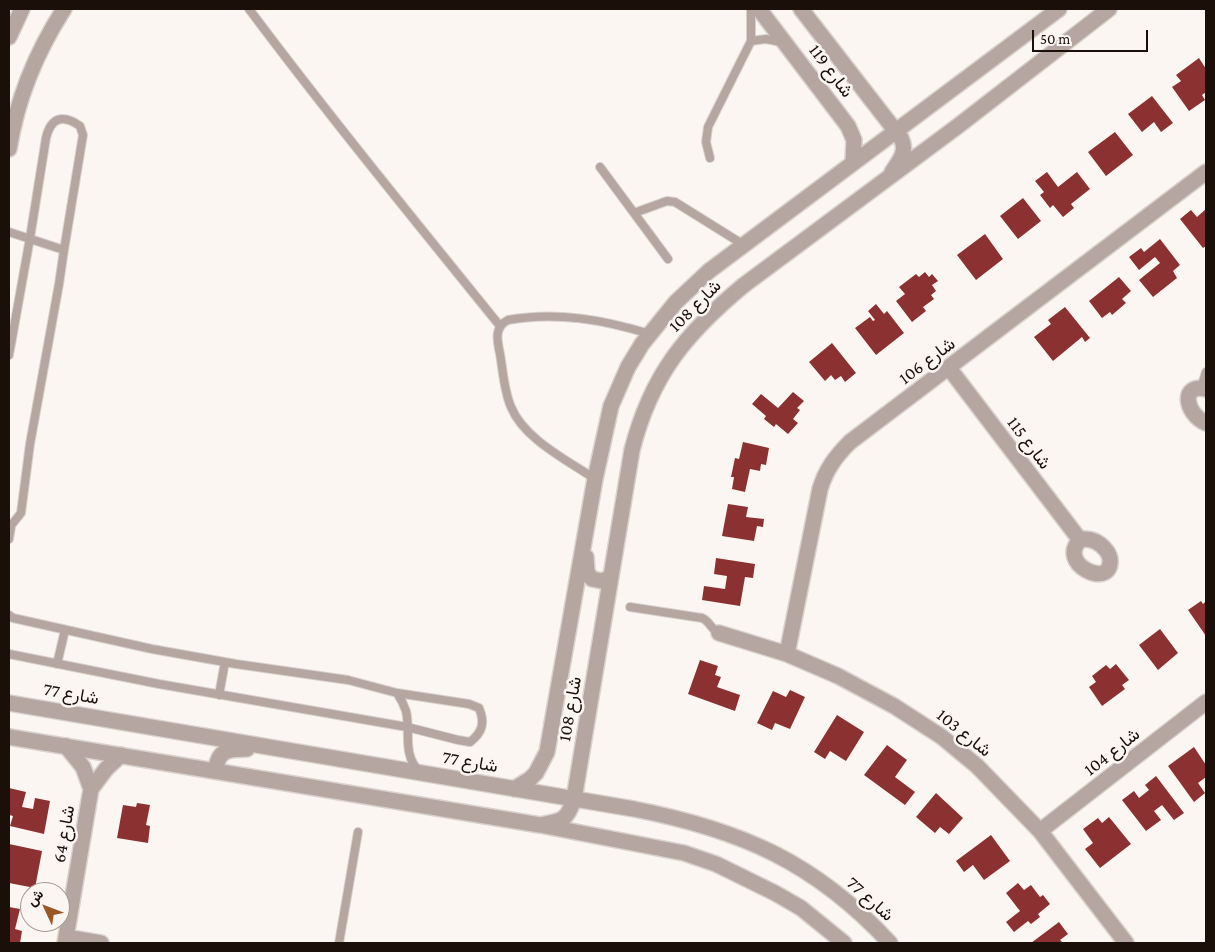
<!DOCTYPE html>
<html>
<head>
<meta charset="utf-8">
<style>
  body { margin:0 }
  #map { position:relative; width:1215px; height:952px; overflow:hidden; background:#fcf6f2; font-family:"Crimson Pro",Vazirmatn,serif }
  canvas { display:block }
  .frame { position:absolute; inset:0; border:10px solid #1a1009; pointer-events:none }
  .north { position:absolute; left:20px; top:882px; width:50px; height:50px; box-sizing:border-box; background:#fcf6f2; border:1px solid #a29a95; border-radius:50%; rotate:313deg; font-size:14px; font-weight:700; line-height:20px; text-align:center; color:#1a1009 }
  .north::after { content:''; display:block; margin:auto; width:18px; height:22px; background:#9b5827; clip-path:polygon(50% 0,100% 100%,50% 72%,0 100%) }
  .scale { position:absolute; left:1032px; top:30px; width:116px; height:22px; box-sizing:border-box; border:2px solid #1a1009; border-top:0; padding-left:6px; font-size:15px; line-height:18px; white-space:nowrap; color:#1a1009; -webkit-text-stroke:4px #fcf6f2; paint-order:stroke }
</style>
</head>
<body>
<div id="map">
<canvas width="1215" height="952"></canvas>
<div class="frame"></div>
<div class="north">ش</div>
<div class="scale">50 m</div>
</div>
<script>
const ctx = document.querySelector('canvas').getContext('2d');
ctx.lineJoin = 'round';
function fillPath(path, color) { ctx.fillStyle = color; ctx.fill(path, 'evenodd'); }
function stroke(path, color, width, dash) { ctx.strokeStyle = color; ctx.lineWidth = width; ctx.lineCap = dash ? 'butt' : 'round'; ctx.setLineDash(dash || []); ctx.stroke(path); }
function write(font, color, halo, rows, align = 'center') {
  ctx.font = font + ' "Crimson Pro",Vazirmatn,serif'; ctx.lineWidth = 5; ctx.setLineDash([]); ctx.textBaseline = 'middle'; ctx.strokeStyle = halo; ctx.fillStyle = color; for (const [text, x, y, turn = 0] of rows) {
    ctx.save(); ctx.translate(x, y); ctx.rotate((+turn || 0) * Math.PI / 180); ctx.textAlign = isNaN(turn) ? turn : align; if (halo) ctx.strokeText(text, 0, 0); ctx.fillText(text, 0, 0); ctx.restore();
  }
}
fillPath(new Path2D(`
  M 1199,58 L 1206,69 L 1206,92 L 1202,95 L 1205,100 L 1189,111 L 1172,87 L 1181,81 L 1176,75 Z
  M 1152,96 L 1173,123 L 1161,132 L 1154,122 L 1142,132 L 1128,114 Z
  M 1115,132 L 1133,155 L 1106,176 L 1088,152 Z
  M 1047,172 L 1058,187 L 1077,172 L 1090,189 L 1071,204 L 1074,208 L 1063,217 L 1053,205 L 1050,208 L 1040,195 L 1044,192 L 1035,181 Z
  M 1023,198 L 1041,221 L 1018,239 L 1000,216 Z
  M 1206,209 L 1206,246 L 1203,248 L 1180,219 L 1191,210 L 1197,217 Z
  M 985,234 L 1003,259 L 976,280 L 957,255 Z
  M 1160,239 L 1180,265 L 1173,271 L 1177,278 L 1153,297 L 1139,280 L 1160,263 L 1155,257 L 1139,270 L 1129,257 L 1141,248 L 1144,252 Z
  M 925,272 L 929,277 L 932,274 L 938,281 L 932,285 L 936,291 L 931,295 L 934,299 L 923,307 L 926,311 L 912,322 L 896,301 L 905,294 L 899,287 L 916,274 L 919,277 Z
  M 1119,277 L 1131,291 L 1122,299 L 1126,303 L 1112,315 L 1110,312 L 1102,318 L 1089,301 Z
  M 876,304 L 884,314 L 887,311 L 904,333 L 876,355 L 855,328 L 870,317 L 873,321 L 875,320 L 868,311 Z
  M 1065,307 L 1090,338 L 1085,342 L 1082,337 L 1053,361 L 1034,337 L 1051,324 L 1048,320 Z
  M 832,343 L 856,373 L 845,382 L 841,376 L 835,380 L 831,375 L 825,381 L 809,362 Z
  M 793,392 L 804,401 L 797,408 L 800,410 L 793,419 L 798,423 L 788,434 L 776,424 L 774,427 L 764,419 L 766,416 L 752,404 L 761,394 L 778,408 Z
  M 743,442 L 769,448 L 766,465 L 761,464 L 760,471 L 750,469 L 745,492 L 732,489 L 734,477 L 731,477 L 735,458 L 739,459 Z
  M 728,504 L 748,507 L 746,517 L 764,519 L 763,527 L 757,526 L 754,541 L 722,536 Z
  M 716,558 L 755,564 L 753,578 L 745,577 L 740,606 L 702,600 L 704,586 L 725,589 L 727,576 L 714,574 Z
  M 1201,601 L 1203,604 L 1206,601 L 1206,636 L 1188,610 Z
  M 1160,629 L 1178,653 L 1158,670 L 1139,645 Z
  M 700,660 L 718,666 L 715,675 L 721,677 L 717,687 L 740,695 L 735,711 L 688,694 Z
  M 1116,664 L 1129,680 L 1122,685 L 1125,689 L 1102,706 L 1089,687 L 1096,682 L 1092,676 L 1106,665 L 1110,669 Z
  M 790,690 L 805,697 L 790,729 L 775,723 L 772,730 L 757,723 L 773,691 L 786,697 Z
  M 837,715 L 864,732 L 846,761 L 830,751 L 825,759 L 814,752 Z
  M 887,745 L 907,760 L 895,777 L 915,792 L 905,805 L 864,775 Z
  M 1194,747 L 1206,765 L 1206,777 L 1198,783 L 1205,793 L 1194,802 L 1168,766 Z
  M 1156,776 L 1184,813 L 1174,820 L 1162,805 L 1154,811 L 1161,820 L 1146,831 L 1122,800 L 1134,791 L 1139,798 L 1149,790 L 1145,785 Z
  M 9,788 L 26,792 L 22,807 L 33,809 L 35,798 L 50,801 L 44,834 L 10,826 L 13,816 L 9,815 Z
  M 936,793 L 963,818 L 949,834 L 940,827 L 935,833 L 916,817 Z
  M 137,803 L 150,805 L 146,825 L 150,826 L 148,843 L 117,838 L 123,805 L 136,807 Z
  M 1109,817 L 1131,844 L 1100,868 L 1085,849 L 1093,843 L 1083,829 L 1098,818 L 1102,823 Z
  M 991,835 L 1010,861 L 984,880 L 973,865 L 964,872 L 956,861 Z
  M 9,844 L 42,851 L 35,888 L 9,883 Z
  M 1018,883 L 1024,890 L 1031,885 L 1040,897 L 1043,895 L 1050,904 L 1038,914 L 1040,917 L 1031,924 L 1028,921 L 1014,932 L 1006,922 L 1020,911 L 1006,893 Z
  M 9,907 L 20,909 L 15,929 L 22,931 L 20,943 L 9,943 Z
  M 1059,922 L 1068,934 L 1060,940 L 1063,943 L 1031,943 Z`), '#8b3131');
const service = new Path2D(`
  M 249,9 C 330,117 415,221 500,326
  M 751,41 L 766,39 L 781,42
  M 710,158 L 706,142 L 708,127 L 751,41 L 751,9
  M 600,167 L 668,259
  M 634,213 L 667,201 L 675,202 L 744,245
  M 9,232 L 64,250 L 59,284 L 30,444 L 21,513 L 9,528
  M 9,355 L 30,238 L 46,138 C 51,117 63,114 80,126 L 83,135 L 64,250
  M 1201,388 L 1206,372
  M 595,479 C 567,460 524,439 511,407 C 504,391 503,371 500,354 C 497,340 494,327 508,320 C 556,311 604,320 650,334
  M 9,539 L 11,527
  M 630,607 L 702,618 C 710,621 711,630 719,633
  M 9,615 L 13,618 L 152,649 L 236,664 L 348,680 L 397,693 C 401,699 404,705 406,711 C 411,732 402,754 419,771
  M 9,654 L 159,684 L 407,727 L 458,740 L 470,742 C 483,732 485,722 479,708 L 469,704 L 397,693
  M 57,664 L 65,630
  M 219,695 L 225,662
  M 339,943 L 358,832`);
const minor = new Path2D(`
  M 949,368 L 1080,540
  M 1206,389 C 1180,383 1185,414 1206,423
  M 1084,539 C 1092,539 1099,542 1105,549 C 1108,552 1111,558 1110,563 C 1109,588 1057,564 1080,540 Z
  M 719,633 L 787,654 L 838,676 L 894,706 L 942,737 L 977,766 L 1040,831 L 1126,943
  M 787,654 L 820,489 C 826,469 836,456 850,442 L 1206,172
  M 66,746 L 83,767 L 91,789
  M 1040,831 L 1206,702
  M 66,937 L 101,943
  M 65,943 L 91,789 L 106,769 L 121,755`);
const tertiary = new Path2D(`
  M 759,9 L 848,126 L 854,140 L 853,163
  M 801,9 L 901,138 C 908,152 899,161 892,172
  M 9,37 L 22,9
  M 9,149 C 17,99 37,51 64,9
  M 586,557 L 587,572 L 592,579 L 602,581 L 611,577
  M 9,703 L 634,809 C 741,830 815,862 890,943
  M 9,737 L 540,825 L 684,853 L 716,864 L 775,893 L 801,908 L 844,943
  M 216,771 C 217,749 230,749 247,749
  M 514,789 L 530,779 L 536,773 L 547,752 L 595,479 L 611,406 L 628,367 L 642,344 L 676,302 L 709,271 L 1059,9
  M 540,825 C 562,821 567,821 574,799 L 632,450 C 651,375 686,333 744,285 L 958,126 L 1109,9`);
stroke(service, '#d8d1cd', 10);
stroke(minor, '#d8d1cd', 18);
stroke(tertiary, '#d8d1cd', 18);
stroke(service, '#b5a6a2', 8);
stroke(minor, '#b5a6a2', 15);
stroke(tertiary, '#b5a6a2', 15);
write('18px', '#1a1009', '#fcf6f2', [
  ["شارع 119",831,71,53],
  ["شارع 108",695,306,-45],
  ["شارع 106",927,361,-37],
  ["شارع 115",1029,443,53],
  ["شارع 77",71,694,10],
  ["شارع 108",570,709,-80],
  ["شارع 103",964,733,39],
  ["شارع 104",1112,752,-38],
  ["شارع 77",470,762,10],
  ["شارع 64",64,834,-80],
  ["شارع 77",870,899,42]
]);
</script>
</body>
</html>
